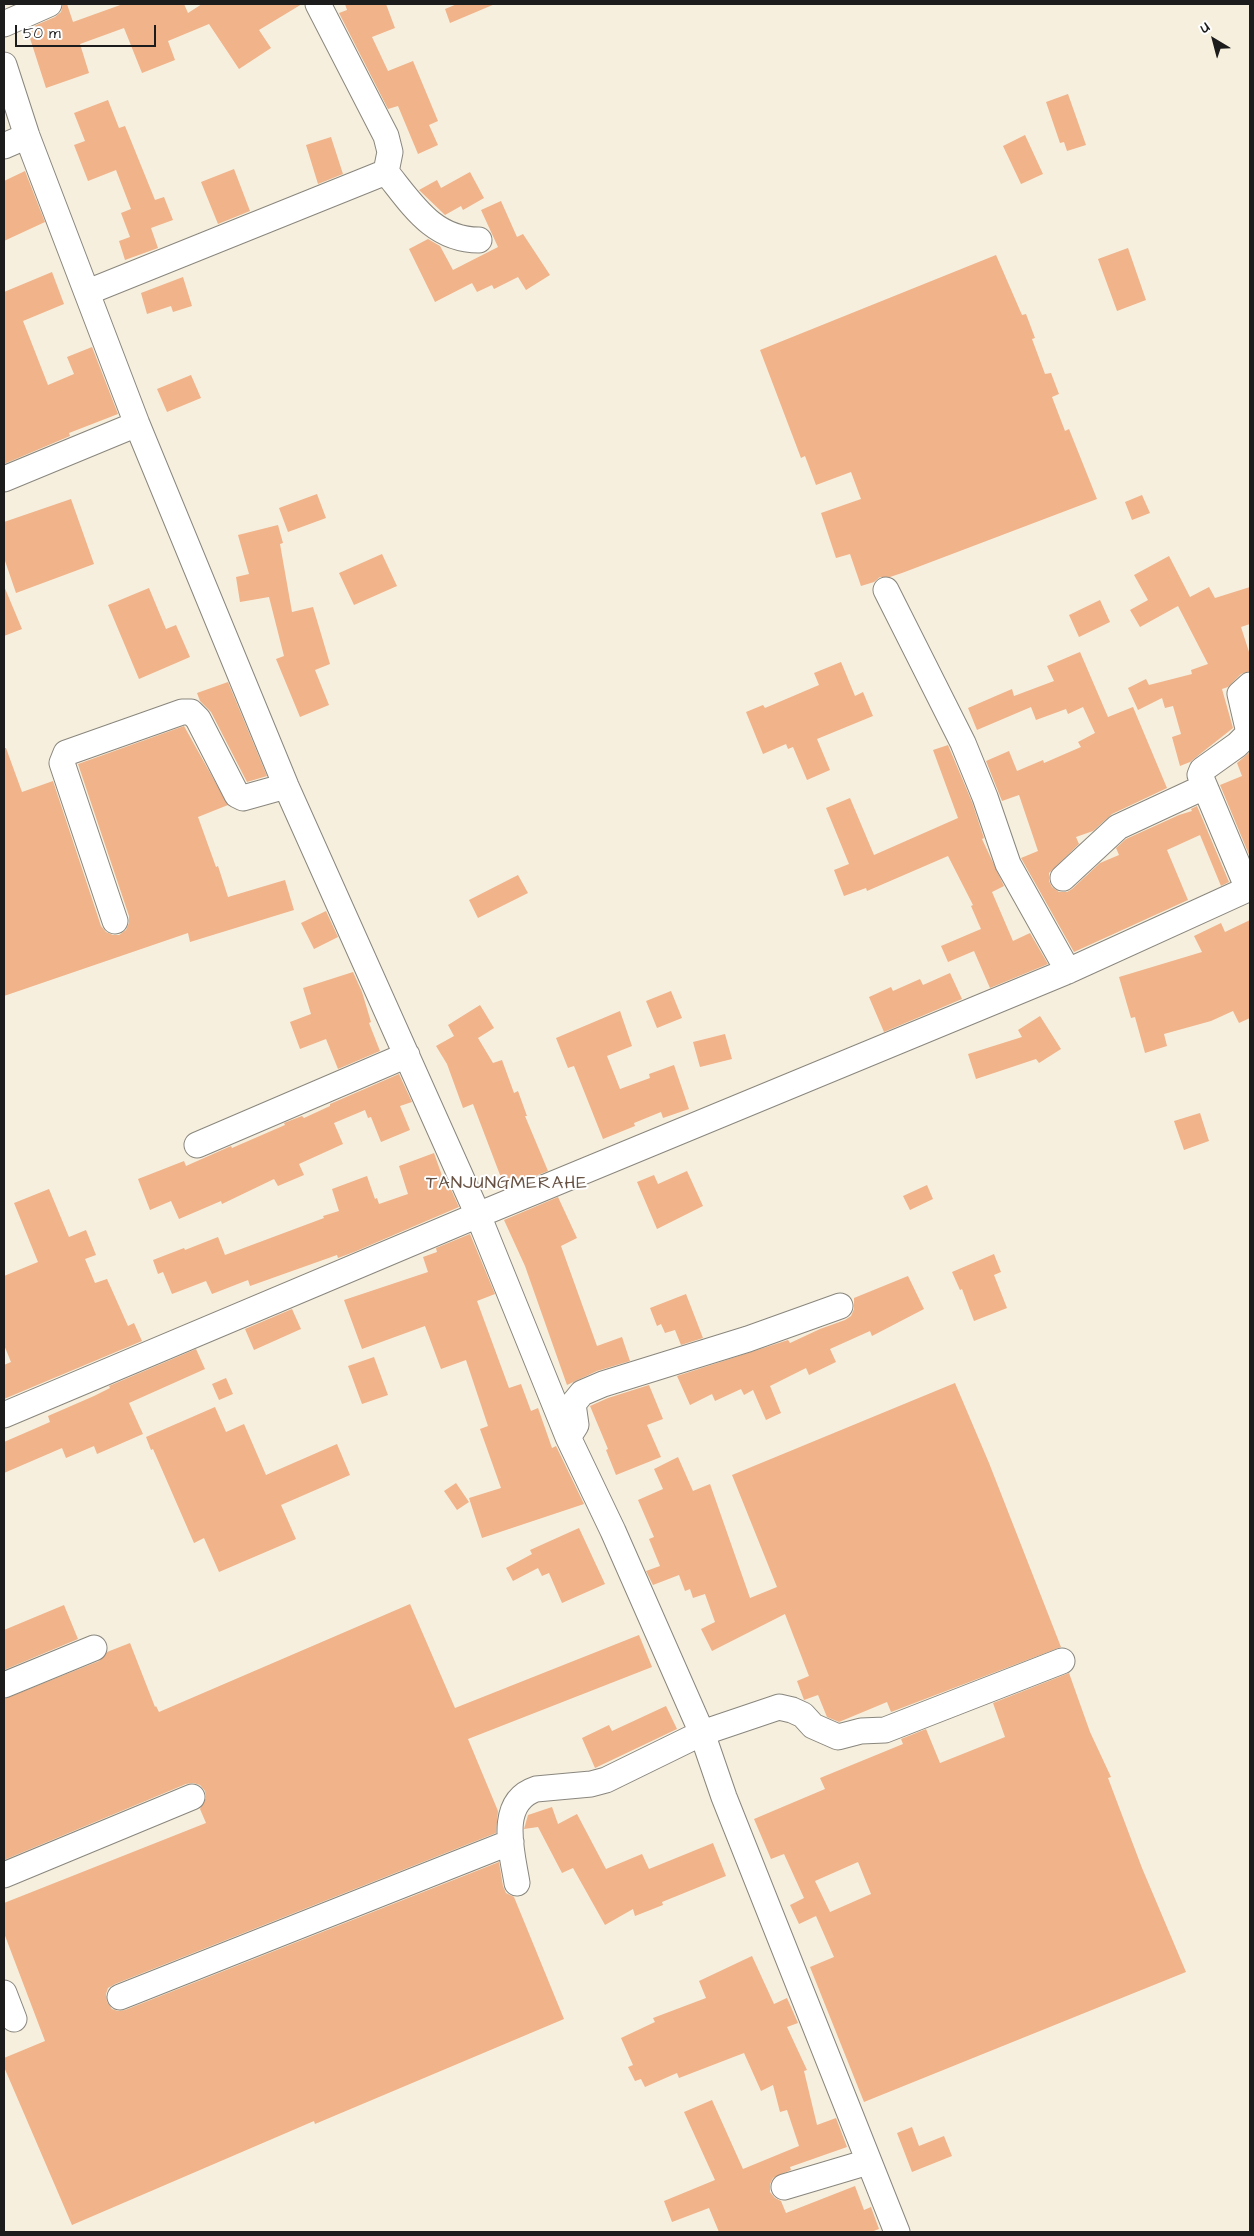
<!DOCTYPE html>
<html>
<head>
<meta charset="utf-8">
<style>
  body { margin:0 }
  #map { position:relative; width:1254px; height:2236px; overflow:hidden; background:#f6efde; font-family:"Architects Daughter",sans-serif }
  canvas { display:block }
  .frame { position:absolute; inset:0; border:5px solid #1c1c1c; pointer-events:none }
  .north { position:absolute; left:1189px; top:15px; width:50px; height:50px; -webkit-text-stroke:4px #fff; paint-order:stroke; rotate:323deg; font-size:14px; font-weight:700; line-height:20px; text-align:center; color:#1c1c1c }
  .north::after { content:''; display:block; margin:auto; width:18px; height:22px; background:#1c1c1c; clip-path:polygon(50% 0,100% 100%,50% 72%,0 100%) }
  .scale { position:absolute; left:15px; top:25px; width:141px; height:22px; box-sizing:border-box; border:2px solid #1c1c1c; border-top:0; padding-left:6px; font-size:15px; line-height:18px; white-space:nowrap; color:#1c1c1c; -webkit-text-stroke:4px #fff; paint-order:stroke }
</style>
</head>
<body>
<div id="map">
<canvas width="1254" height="2236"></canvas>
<div class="frame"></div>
<div class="north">U</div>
<div class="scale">50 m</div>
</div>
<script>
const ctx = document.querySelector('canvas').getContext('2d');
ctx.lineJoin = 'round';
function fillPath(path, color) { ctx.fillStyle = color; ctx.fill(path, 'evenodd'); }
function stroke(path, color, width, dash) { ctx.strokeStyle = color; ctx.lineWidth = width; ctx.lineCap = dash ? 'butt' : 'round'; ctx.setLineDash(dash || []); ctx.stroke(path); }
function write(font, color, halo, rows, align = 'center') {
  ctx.font = font + ' "Architects Daughter",sans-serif'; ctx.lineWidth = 4; ctx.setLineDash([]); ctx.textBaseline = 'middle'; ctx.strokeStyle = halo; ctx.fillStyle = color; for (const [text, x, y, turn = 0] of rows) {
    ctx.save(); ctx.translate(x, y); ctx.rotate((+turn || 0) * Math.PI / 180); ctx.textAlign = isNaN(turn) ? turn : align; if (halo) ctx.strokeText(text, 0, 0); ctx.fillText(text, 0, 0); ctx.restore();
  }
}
fillPath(new Path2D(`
  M 63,4 L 67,4 L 73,22 L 123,4 L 184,4 L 188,13 L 202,4 L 302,4 L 259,30 L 271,48 L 239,69 L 209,24 L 168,41 L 175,60 L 142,73 L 124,28 L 80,44 L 89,73 L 46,88 L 27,29 L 55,17 L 61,12 Z
  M 345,4 L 386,4 L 395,28 L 372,37 L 388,71 L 413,61 L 438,121 L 429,125 L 438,145 L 418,154 L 398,106 L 388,109 L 339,13 L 347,10 Z
  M 457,4 L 495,4 L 450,23 L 445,9 Z
  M 1068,94 L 1086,145 L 1067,151 L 1064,142 L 1060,143 L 1046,102 Z
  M 108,100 L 119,128 L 125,126 L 155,200 L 164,197 L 173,220 L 151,228 L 158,248 L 125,260 L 119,241 L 130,237 L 121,213 L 131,209 L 116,170 L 88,181 L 74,145 L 85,141 L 74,113 Z
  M 1025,135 L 1043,174 L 1021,184 L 1003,146 Z
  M 331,137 L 343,174 L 318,184 L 306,145 Z
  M 234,169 L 250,211 L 218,224 L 201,182 Z
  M 25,171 L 45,222 L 4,241 L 4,181 Z
  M 470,172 L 484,198 L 463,210 L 461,206 L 445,215 L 419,190 L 437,180 L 441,188 Z
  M 501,201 L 517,237 L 523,234 L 550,275 L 526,290 L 518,277 L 494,289 L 492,285 L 477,292 L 472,283 L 435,302 L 409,249 L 428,239 L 440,246 L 453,270 L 498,247 L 481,210 Z
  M 1128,248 L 1146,300 L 1117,311 L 1098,259 Z
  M 996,255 L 1022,315 L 1026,314 L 1035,338 L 1032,339 L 1045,374 L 1051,373 L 1059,394 L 1052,397 L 1065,431 L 1069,429 L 1097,499 L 902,573 L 890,577 L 880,577 L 874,582 L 861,586 L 850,554 L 836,558 L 821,513 L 861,499 L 851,472 L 816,485 L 805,456 L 801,458 L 760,350 Z
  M 52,272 L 64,304 L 23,321 L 48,385 L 74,374 L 67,357 L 92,347 L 118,414 L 69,433 L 70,436 L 4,464 L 4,292 Z
  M 183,277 L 192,306 L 173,312 L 171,306 L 147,314 L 141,293 Z
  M 191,375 L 201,398 L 167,412 L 157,389 Z
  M 317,494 L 326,518 L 288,532 L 279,508 Z
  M 1142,495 L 1150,513 L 1132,520 L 1125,502 Z
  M 71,499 L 94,564 L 16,593 L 4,558 L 4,522 Z
  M 278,525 L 283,543 L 280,544 L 292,612 L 313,607 L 330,664 L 315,670 L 329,705 L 300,717 L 276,659 L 284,656 L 269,597 L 240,602 L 236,577 L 249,574 L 238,535 Z
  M 382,554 L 397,586 L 354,605 L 339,573 Z
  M 1169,556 L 1190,597 L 1209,587 L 1215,598 L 1250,587 L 1250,624 L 1241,627 L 1250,655 L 1250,671 L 1241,674 L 1228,687 L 1222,689 L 1233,728 L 1190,762 L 1180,766 L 1172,737 L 1181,734 L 1173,706 L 1165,708 L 1162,698 L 1138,710 L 1128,688 L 1146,679 L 1149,685 L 1192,674 L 1191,670 L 1208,664 L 1178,606 L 1140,627 L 1130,610 L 1148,600 L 1134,575 Z
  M 4,586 L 22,629 L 4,636 Z
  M 149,588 L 166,629 L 176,625 L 190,657 L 139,679 L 108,605 Z
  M 1100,600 L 1110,622 L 1079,637 L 1069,615 Z
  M 1080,652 L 1108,717 L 1133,707 L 1167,788 L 1112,814 L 1093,831 L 1076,837 L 1079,844 L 1049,873 L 1049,881 L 1052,887 L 1059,892 L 1067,892 L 1072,889 L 1100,863 L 1119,855 L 1116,848 L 1126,839 L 1179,815 L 1192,811 L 1191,809 L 1197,806 L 1229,882 L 1221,886 L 1200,835 L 1167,850 L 1188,900 L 1074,952 L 1021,858 L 1038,851 L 1019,795 L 1002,801 L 986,761 L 1009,751 L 1017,771 L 1043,760 L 1044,763 L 1081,747 L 1078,742 L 1095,733 L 1083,707 L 1068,714 L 1066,709 L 1036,720 L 1031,707 L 977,730 L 968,708 L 1012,689 L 1014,696 L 1054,681 L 1047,666 Z
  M 841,662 L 855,696 L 863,692 L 873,716 L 817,739 L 830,770 L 807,780 L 793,747 L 788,749 L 786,744 L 763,754 L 746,712 L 763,705 L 765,708 L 819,685 L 814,673 Z
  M 228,682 L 267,776 L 247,782 L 211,712 L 200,701 L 197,693 Z
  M 184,726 L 228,805 L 198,817 L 216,867 L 218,866 L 228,897 L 285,880 L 294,910 L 190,942 L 188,933 L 4,996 L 4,748 L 6,748 L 22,792 L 53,781 L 101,926 L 106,932 L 113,935 L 119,935 L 126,930 L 129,923 L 129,916 L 78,764 Z
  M 948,745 L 972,802 L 984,838 L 982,839 L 1004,886 L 992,892 L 1013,941 L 1030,933 L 1048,964 L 990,988 L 974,951 L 948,962 L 941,946 L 981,929 L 971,906 L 973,905 L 948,856 L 867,891 L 866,888 L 844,896 L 834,870 L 849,864 L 826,808 L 850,798 L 874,855 L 958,818 L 933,750 Z
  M 1250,752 L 1250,857 L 1220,785 L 1242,776 L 1237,763 Z
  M 518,875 L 528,893 L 478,918 L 469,900 Z
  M 326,911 L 338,937 L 314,949 L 301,923 Z
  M 1250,920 L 1250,1018 L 1239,1023 L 1233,1011 L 1211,1021 L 1164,1034 L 1167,1046 L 1145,1053 L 1135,1017 L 1131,1018 L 1119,977 L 1202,952 L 1194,936 L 1221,923 L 1225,932 Z
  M 353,972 L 362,992 L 371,1022 L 369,1023 L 380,1051 L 338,1069 L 326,1039 L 300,1049 L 290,1022 L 311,1014 L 303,988 Z
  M 950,973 L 962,999 L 884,1032 L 869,997 L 891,987 L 893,991 L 920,979 L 923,985 Z
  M 671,991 L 682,1018 L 657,1028 L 646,1001 Z
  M 480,1005 L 494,1028 L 478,1038 L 493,1063 L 502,1060 L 514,1093 L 518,1091 L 527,1116 L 525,1116 L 548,1171 L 505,1188 L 473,1104 L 463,1108 L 447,1064 L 436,1046 L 454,1036 L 448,1025 Z
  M 620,1011 L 632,1046 L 607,1056 L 620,1089 L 650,1078 L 649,1074 L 674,1065 L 689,1109 L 663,1118 L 661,1112 L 634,1123 L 635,1126 L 603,1139 L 574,1066 L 568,1068 L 556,1038 Z
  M 1040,1016 L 1061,1049 L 1039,1063 L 1036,1059 L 976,1079 L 968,1054 L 1022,1037 L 1018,1030 Z
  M 725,1034 L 732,1059 L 700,1067 L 693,1042 Z
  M 399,1074 L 412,1102 L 400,1106 L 410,1130 L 381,1142 L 371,1117 L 368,1118 L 365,1110 L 334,1123 L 343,1144 L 299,1164 L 304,1175 L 278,1186 L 274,1179 L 222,1204 L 221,1201 L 179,1219 L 171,1201 L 150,1210 L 138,1179 L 184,1161 L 186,1166 L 231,1146 L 232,1148 L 285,1125 L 284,1123 L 302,1116 L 304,1118 L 330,1106 L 330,1104 Z
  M 1200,1113 L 1209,1141 L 1184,1150 L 1174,1121 Z
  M 434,1153 L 445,1184 L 448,1183 L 459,1207 L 354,1252 L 338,1258 L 337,1255 L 250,1286 L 248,1280 L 212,1294 L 206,1281 L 172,1294 L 163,1272 L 158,1274 L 153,1260 L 184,1248 L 185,1250 L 218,1237 L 225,1255 L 324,1218 L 323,1216 L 339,1211 L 332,1189 L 367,1176 L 375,1199 L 377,1198 L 379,1204 L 408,1194 L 399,1166 Z
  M 687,1171 L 703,1206 L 657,1229 L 637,1182 L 654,1175 L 658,1184 Z
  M 927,1185 L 933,1199 L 910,1210 L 903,1196 Z
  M 49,1189 L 69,1237 L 86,1230 L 96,1255 L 85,1259 L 95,1283 L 107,1279 L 128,1326 L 134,1323 L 142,1341 L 4,1399 L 4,1365 L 11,1362 L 4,1345 L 4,1276 L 38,1262 L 14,1203 Z
  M 558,1197 L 577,1238 L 561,1246 L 597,1346 L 622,1337 L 630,1361 L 597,1371 L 567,1385 L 525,1266 L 504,1220 Z
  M 470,1234 L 495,1294 L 477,1301 L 509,1388 L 521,1384 L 531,1411 L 538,1408 L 552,1448 L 556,1446 L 584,1504 L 482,1538 L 469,1498 L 501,1488 L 480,1429 L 488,1426 L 466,1360 L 441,1369 L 425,1326 L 362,1349 L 344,1300 L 428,1272 L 423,1257 L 437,1252 L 436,1248 Z
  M 994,1254 L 1001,1272 L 994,1275 L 1007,1308 L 974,1321 L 962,1289 L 960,1290 L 952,1272 Z
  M 908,1276 L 924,1309 L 872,1336 L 870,1331 L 830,1349 L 836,1362 L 809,1375 L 806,1368 L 770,1386 L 781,1413 L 766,1420 L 753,1390 L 744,1395 L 741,1389 L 715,1401 L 712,1394 L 690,1405 L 677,1376 L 788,1340 L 790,1343 L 820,1329 L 845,1320 L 851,1316 L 854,1309 L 854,1298 Z
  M 686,1294 L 703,1338 L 681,1345 L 675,1330 L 665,1333 L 661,1324 L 657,1326 L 650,1308 Z
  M 292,1309 L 301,1329 L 254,1350 L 245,1329 Z
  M 196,1349 L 205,1369 L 129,1403 L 143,1434 L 97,1454 L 94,1446 L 66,1458 L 62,1448 L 4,1473 L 4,1442 L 50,1422 L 48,1416 L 94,1396 L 110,1388 L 109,1386 Z
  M 374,1357 L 388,1395 L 362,1404 L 348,1366 Z
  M 226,1378 L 233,1394 L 219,1400 L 212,1384 Z
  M 955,1383 L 989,1463 L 1061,1647 L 891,1712 L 887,1702 L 839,1722 L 827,1717 L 818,1695 L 804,1700 L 797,1681 L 809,1676 L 785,1614 L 712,1651 L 701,1629 L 715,1622 L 705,1594 L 693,1598 L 690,1589 L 685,1591 L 679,1575 L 653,1585 L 646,1571 L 660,1566 L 649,1539 L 654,1537 L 638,1500 L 663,1489 L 654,1469 L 678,1457 L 693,1491 L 710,1484 L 750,1598 L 777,1587 L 732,1475 Z
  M 649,1385 L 663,1419 L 647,1425 L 661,1457 L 616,1475 L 606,1450 L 608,1449 L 590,1406 L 608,1398 Z
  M 215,1407 L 226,1432 L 244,1424 L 266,1475 L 337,1444 L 350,1475 L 281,1505 L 296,1539 L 219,1572 L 204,1538 L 194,1543 L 153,1449 L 151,1450 L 146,1437 Z
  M 456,1483 L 469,1502 L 457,1510 L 444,1491 Z
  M 579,1528 L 605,1584 L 562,1603 L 549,1573 L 542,1576 L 538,1568 L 513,1581 L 506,1568 L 532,1554 L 530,1550 Z
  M 410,1604 L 455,1708 L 639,1635 L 652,1667 L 468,1739 L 498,1811 L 496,1833 L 115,1984 L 108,1988 L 106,1994 L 107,2002 L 112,2009 L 118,2011 L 125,2010 L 499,1862 L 503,1886 L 506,1893 L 514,1897 L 564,2019 L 315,2124 L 314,2121 L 72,2225 L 4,2067 L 4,2058 L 45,2041 L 4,1933 L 4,1903 L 206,1823 L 200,1809 L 206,1798 L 205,1791 L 200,1785 L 193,1783 L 186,1784 L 4,1860 L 4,1699 L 99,1661 L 107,1652 L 130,1643 L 155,1707 L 156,1706 L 159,1712 Z
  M 64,1605 L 78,1639 L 4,1670 L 4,1630 Z
  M 1069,1673 L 1090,1732 L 1111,1777 L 1108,1778 L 1142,1868 L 1186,1972 L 864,2102 L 810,1967 L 834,1957 L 816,1916 L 799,1924 L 790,1905 L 804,1898 L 784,1854 L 771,1859 L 754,1819 L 825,1789 L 820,1778 L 903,1744 L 901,1739 L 926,1729 L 940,1763 L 1005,1737 L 993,1703 ZM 858,1862 L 871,1894 L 830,1912 L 815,1881 Z
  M 666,1706 L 677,1729 L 595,1768 L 582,1738 L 609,1725 L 612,1731 Z
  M 552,1807 L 558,1824 L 577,1814 L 606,1869 L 642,1854 L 649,1869 L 713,1843 L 726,1876 L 662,1902 L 663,1905 L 635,1916 L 633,1909 L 605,1925 L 573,1868 L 562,1873 L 538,1827 L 524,1829 L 528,1815 Z
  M 752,1956 L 774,2004 L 787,1998 L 798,2023 L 787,2027 L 807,2070 L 804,2071 L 817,2125 L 836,2118 L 847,2147 L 790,2167 L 791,2170 L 773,2178 L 770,2184 L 770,2192 L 775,2198 L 781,2201 L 786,2213 L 855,2186 L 864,2210 L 871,2207 L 879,2229 L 871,2232 L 719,2232 L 709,2208 L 672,2222 L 664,2201 L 715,2180 L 684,2112 L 712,2100 L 743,2169 L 799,2146 L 787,2110 L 780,2112 L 773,2085 L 761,2091 L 744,2053 L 679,2078 L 677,2073 L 645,2087 L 641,2079 L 635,2081 L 628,2067 L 633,2065 L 621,2038 L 655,2022 L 653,2018 L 706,1998 L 699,1981 Z
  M 912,2127 L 919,2146 L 944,2136 L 952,2156 L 912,2172 L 897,2133 Z`), '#f0b38a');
const minor = new Path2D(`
  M 318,4 L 386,136 L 390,152 L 386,172
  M 4,24 L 49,4
  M 4,65 L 27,136 L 137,424 L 286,786 L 478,1215 L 568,1437 L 613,1531 L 702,1733 L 724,1797 L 897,2232
  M 4,146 L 27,136
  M 386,172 C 412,204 433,240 479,240
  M 88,292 L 386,172
  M 4,479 L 137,424
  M 886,590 L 963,743 L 985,797 L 1008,864 L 1068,971
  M 1063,878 L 1118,827 L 1204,787
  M 1248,889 L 1200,775 L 1202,770 L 1237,745 L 1249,733 L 1240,694 L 1250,685
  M 115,921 L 62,763 L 66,753 L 182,712 L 191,712 L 198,719 L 237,795 L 243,798 L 286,786
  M 197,1145 L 407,1055
  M 4,1415 L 478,1215 L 1068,971 L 1250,888
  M 569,1436 L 576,1425 L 573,1404 L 582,1393 L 603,1384 L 748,1339 L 840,1306
  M 4,1685 L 94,1648
  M 4,1875 L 192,1797
  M 517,1883 C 512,1852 497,1802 536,1789 L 591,1784 L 606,1780 L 702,1733 L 779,1707 L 792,1710 L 803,1715 L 813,1726 L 838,1737 L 861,1731 L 885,1730 L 1062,1661
  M 4,1993 L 14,2019
  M 120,1997 L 511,1842
  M 784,2187 L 868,2162`);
stroke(minor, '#89867d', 27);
stroke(minor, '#fff', 25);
ctx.letterSpacing = '1px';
write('18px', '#665142', '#fff', [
  ["TANJUNGMERAHE",507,1184]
]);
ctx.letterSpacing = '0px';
</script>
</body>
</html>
